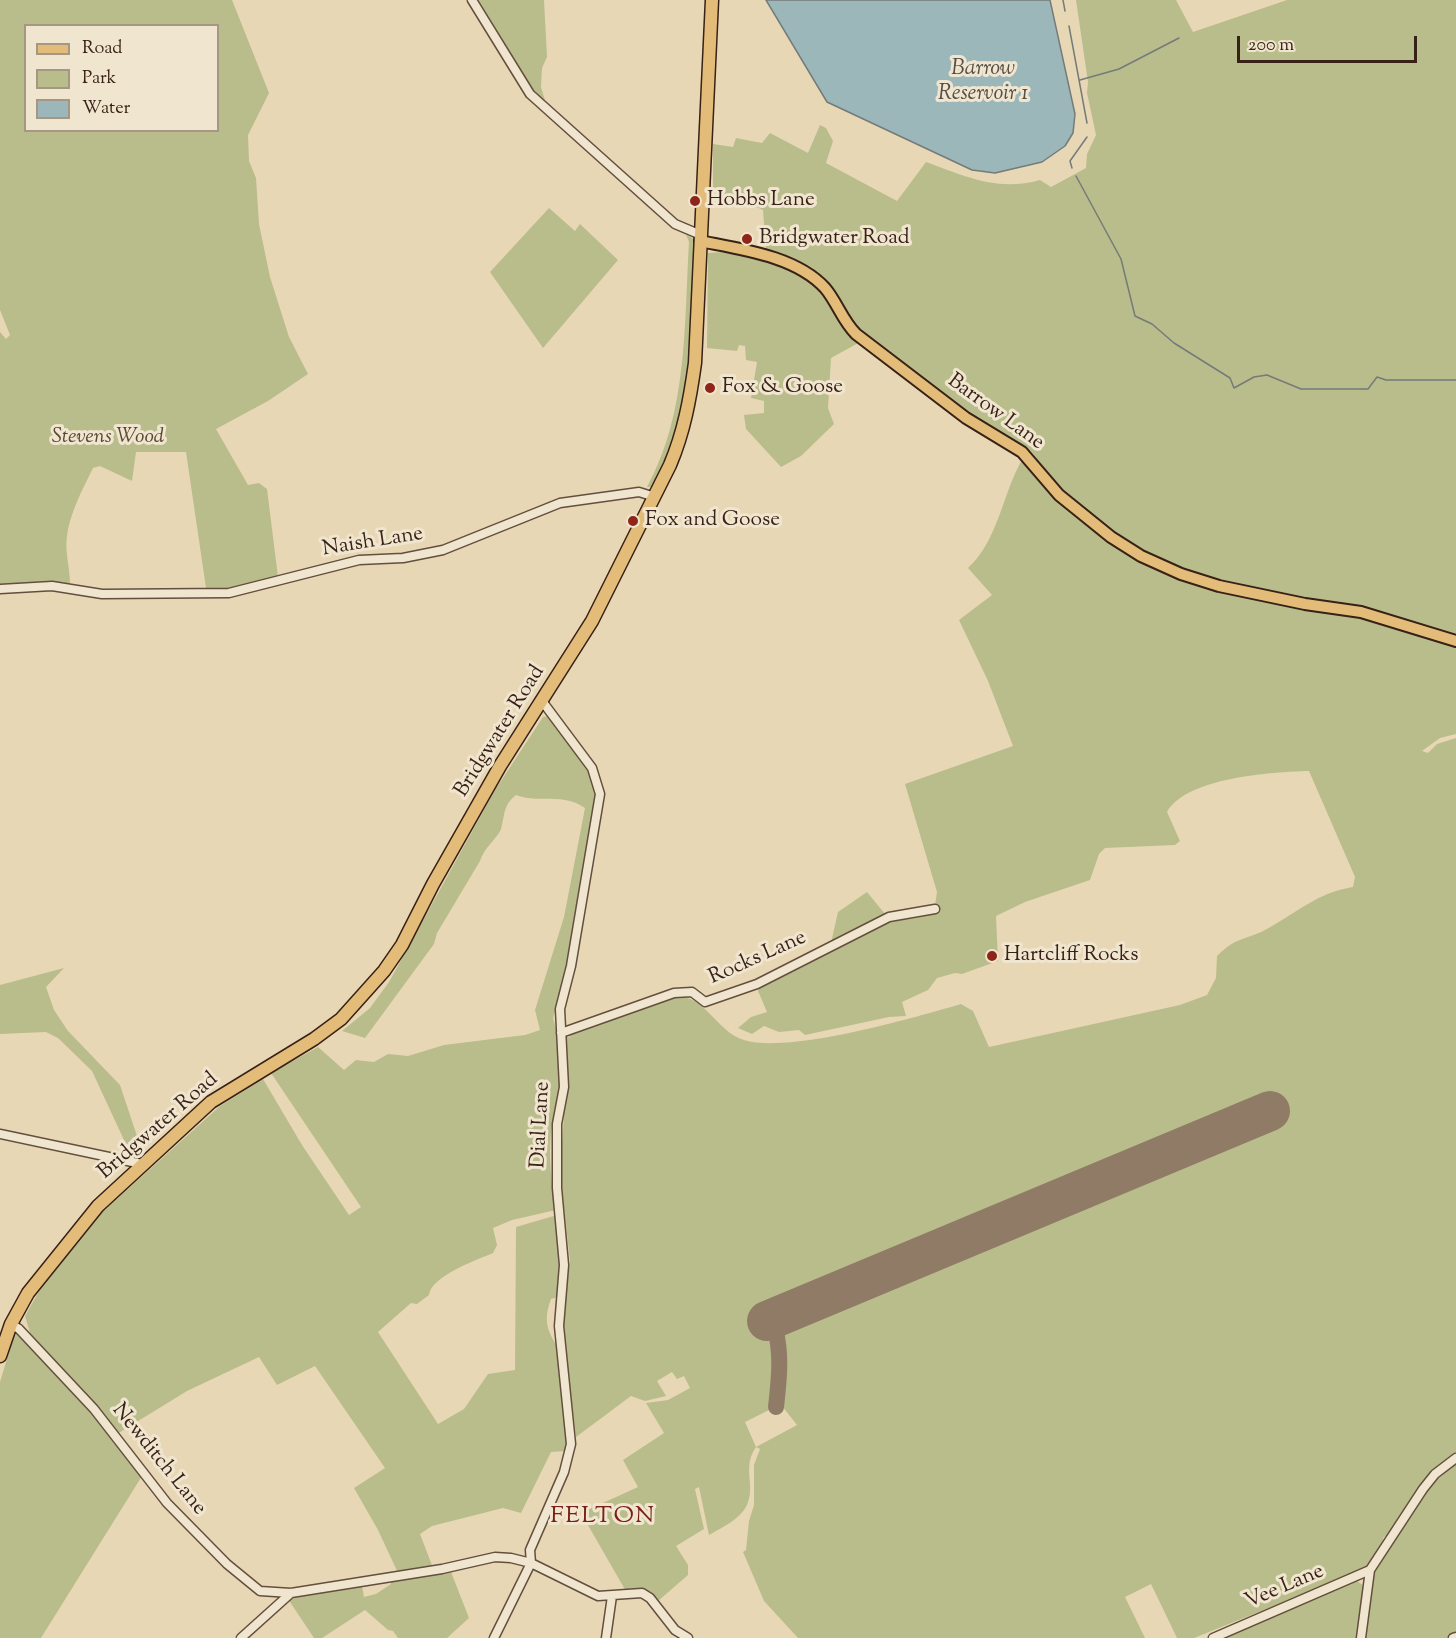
<!DOCTYPE html>
<html>
<head>
<meta charset="utf-8">
<style>
  body { margin:0 }
  #map { position:relative; width:1456px; height:1638px; overflow:hidden; background:#e8d7b5; font-family:"Sorts Mill Goudy",serif }
  canvas { display:block }
  .legend { position:absolute; left:24px; top:24px; width:195px; height:108px; box-sizing:border-box; background:#f0e5cf; border:2px solid #a69785; margin:0; padding:8px 10px; list-style:none; font-size:18px; color:#382116 }
  .legend li { display:flex; align-items:center; gap:12px; height:30px }
  .legend b { width:30px; border:2px solid #a69785 }
  .scale { position:absolute; left:1237px; top:36px; width:180px; height:27px; box-sizing:border-box; border:3px solid #382116; border-top:0; padding-left:8px; font-size:18px; line-height:21px; white-space:nowrap; color:#382116; -webkit-text-stroke:4px #f0e5cf; paint-order:stroke }
</style>
</head>
<body>
<div id="map">
<canvas width="1456" height="1638"></canvas>
<ul class="legend">
<li><b style="height:8px;background:#e4bc7a"></b>Road</li>
<li><b style="height:16px;background:#b9bd8b"></b>Park</li>
<li><b style="height:16px;background:#9cb7b9"></b>Water</li>
</ul>
<div class="scale">200 m</div>
</div>
<script>
const ctx = document.querySelector('canvas').getContext('2d');
ctx.lineJoin = 'round';
function fillPath(path, color) { ctx.fillStyle = color; ctx.fill(path, 'evenodd'); }
function stroke(path, color, width, dash) { ctx.strokeStyle = color; ctx.lineWidth = width; ctx.lineCap = dash ? 'butt' : 'round'; ctx.setLineDash(dash || []); ctx.stroke(path); }
function write(font, color, halo, rows, align = 'center') {
  ctx.font = font + ' "Sorts Mill Goudy",serif'; ctx.lineWidth = 6; ctx.setLineDash([]); ctx.textBaseline = 'middle'; ctx.strokeStyle = halo; ctx.fillStyle = color; for (const [text, x, y, turn = 0] of rows) {
    ctx.save(); ctx.translate(x, y); ctx.rotate((+turn || 0) * Math.PI / 180); ctx.textAlign = isNaN(turn) ? turn : align; if (halo) ctx.strokeText(text, 0, 0); ctx.fillText(text, 0, 0); ctx.restore();
  }
}
fillPath(new Path2D(`
  M 0,0 L 232,0 L 269,93 L 248,135 L 249,161 L 256,178 L 259,224 L 270,277 L 289,337 L 308,374 L 268,401 L 216,429 L 248,485 L 259,483 L 267,489 L 278,577 L 229,588 L 206,588 L 186,452 L 136,452 L 132,481 L 100,466 L 93,468 C 80,495 63,525 67,555 C 68,565 70,574 70,584 L 51,581 L 0,585 L 0,332 L 6,339 L 10,335 L 0,310 ZM 26,26 L 218,26 L 218,130 L 26,130 Z
  M 475,0 L 544,0 L 547,57 L 542,68 L 541,87 L 546,104 L 529,88 Z
  M 1076,0 L 1176,0 L 1193,32 L 1287,0 L 1456,0 L 1456,636 L 1190,572 L 1154,557 L 1096,519 L 1054,482 L 1031,451 L 976,418 L 855,327 L 827,283 L 766,251 L 763,210 L 732,196 L 713,190 L 713,144 L 733,147 L 736,138 L 762,143 L 770,133 L 808,153 L 820,125 L 826,128 L 833,141 L 826,163 L 897,201 L 926,162 C 965,176 997,192 1040,180 L 1051,187 L 1086,168 L 1087,154 L 1096,135 L 1087,93 L 1088,82 Z
  M 549,208 L 575,231 L 580,224 L 618,260 L 543,348 L 490,272 Z
  M 686,234 L 695,240 C 691,298 694,367 679,423 C 673,445 663,466 653,487 L 647,487 C 688,412 684,325 689,242 Z
  M 723,252 L 780,265 L 815,284 L 860,342 L 831,358 L 828,408 L 834,424 L 801,456 L 781,467 L 746,429 L 744,415 L 764,413 L 764,401 L 751,398 L 757,362 L 746,360 L 745,346 L 739,345 L 737,351 L 707,348 L 708,253 Z
  M 1023,458 L 1049,489 L 1171,574 L 1358,615 L 1456,644 L 1456,734 L 1440,738 L 1422,751 L 1428,753 L 1437,744 L 1456,738 L 1456,1455 C 1443,1464 1430,1472 1421,1485 C 1408,1502 1401,1526 1383,1538 L 1385,1545 L 1366,1569 L 1194,1638 L 1177,1638 L 1151,1584 L 1125,1597 L 1145,1638 L 798,1638 L 764,1601 L 743,1552 L 746,1550 L 749,1521 L 754,1505 L 754,1465 L 760,1449 L 756,1447 C 742,1467 755,1484 748,1502 C 743,1518 723,1527 709,1535 L 699,1487 L 695,1489 L 704,1529 L 676,1546 L 688,1565 L 688,1575 L 658,1601 L 627,1593 L 581,1513 L 638,1487 L 623,1460 L 664,1433 L 646,1403 L 668,1400 L 690,1388 L 684,1376 L 677,1379 L 672,1372 L 657,1381 L 666,1396 L 645,1401 L 631,1396 L 576,1437 L 562,1323 L 570,1261 L 560,1170 L 564,1115 L 557,1104 C 546,1138 550,1175 556,1210 L 512,1220 L 493,1228 L 497,1245 L 493,1253 C 477,1260 431,1276 429,1295 L 417,1304 L 411,1303 L 378,1332 L 438,1424 L 464,1409 L 488,1374 L 515,1370 L 516,1227 L 557,1215 L 561,1272 L 558,1297 L 551,1299 C 543,1321 547,1331 559,1349 L 568,1445 L 567,1451 L 551,1452 L 521,1513 L 503,1508 L 432,1526 L 420,1534 L 433,1568 L 398,1573 L 378,1530 L 354,1488 L 385,1468 L 315,1366 L 277,1385 L 259,1357 L 187,1391 L 117,1434 L 31,1336 L 25,1316 L 43,1284 L 98,1216 L 220,1106 L 263,1079 L 302,1145 L 349,1215 L 361,1207 L 271,1073 L 318,1047 L 344,1070 L 356,1060 L 374,1062 L 388,1054 L 408,1056 L 444,1045 L 525,1035 L 540,1030 L 535,1010 L 564,917 L 585,808 C 561,792 540,804 516,795 C 503,805 505,815 501,829 C 497,839 485,846 480,861 L 437,933 L 434,944 L 365,1038 L 342,1031 L 370,1008 L 389,982 L 495,790 L 543,717 L 549,716 L 591,773 L 597,798 L 568,967 L 553,1018 L 556,1029 L 570,1038 L 569,1034 L 673,996 C 706,994 714,1030 744,1040 C 789,1054 913,1018 961,1004 L 973,1011 L 989,1047 L 1180,1005 L 1207,995 L 1216,978 L 1217,956 C 1236,937 1243,941 1265,930 C 1295,914 1318,892 1353,887 L 1355,877 L 1309,771 C 1273,772 1187,777 1167,812 L 1180,841 L 1175,845 L 1105,848 L 1099,854 L 1090,880 L 1025,902 L 996,916 L 998,961 L 962,974 L 955,973 L 937,978 L 928,990 L 902,1002 L 906,1016 L 889,1017 L 805,1035 L 799,1030 L 779,1032 L 764,1026 L 752,1034 L 738,1028 L 751,1017 L 767,1012 L 758,991 L 760,986 L 887,921 L 916,918 L 934,912 L 937,892 L 905,784 L 1013,746 L 988,681 L 959,620 L 992,595 L 968,568 C 999,539 1002,494 1023,458 ZM 1265,1108 L 1272,1110 L 1273,1114 L 791,1316 L 781,1328 L 783,1351 L 782,1406 L 797,1425 L 756,1447 L 745,1422 L 771,1409 L 777,1378 L 776,1344 L 765,1318 L 769,1314 Z
  M 867,892 L 885,914 L 831,943 L 838,912 Z
  M 64,968 L 46,987 L 54,1010 L 68,1031 L 120,1085 L 143,1154 L 141,1156 L 130,1153 L 92,1071 L 58,1038 L 46,1032 L 0,1034 L 0,985 Z
  M 15,1332 L 18,1332 L 77,1394 L 142,1476 L 41,1638 L 0,1638 L 0,1382 Z
  M 1456,1462 L 1456,1638 L 1363,1638 L 1372,1571 L 1435,1479 Z
  M 451,1572 L 469,1618 L 447,1638 L 398,1638 L 393,1631 L 388,1630 L 365,1610 L 322,1638 L 314,1638 L 288,1599 L 362,1586 L 364,1597 L 376,1594 L 391,1584 L 390,1580 Z
  M 1357,1581 L 1364,1586 L 1358,1638 L 1219,1638 Z`), '#b9bd8b');
const water = new Path2D(`
  M 766,0 L 1050,0 L 1075,114 L 1073,133 L 1065,146 L 1042,162 L 995,173 L 972,170 L 827,102 Z`);
fillPath(water, '#9cb7b9');
stroke(water, '#747b78', 1.5);
stroke(new Path2D(`
  M 1063,0 L 1065,11
  M 1069,26 L 1087,123
  M 1080,80 L 1119,69 L 1179,38
  M 1072,168 L 1070,161 L 1087,137
  M 1076,176 L 1121,259 L 1135,316 L 1152,324 L 1174,343 L 1230,378 L 1234,388 L 1254,377 L 1267,375 L 1301,389 L 1368,389 L 1377,377 L 1386,380 L 1456,380`), '#747b78', 1.5);
stroke(new Path2D(`
  M 776,1407 C 779,1380 782,1355 775,1328 L 781,1315`), '#907c66', 16);
stroke(new Path2D(`
  M 767,1321 L 1270,1111`), '#907c66', 40);
const minor = new Path2D(`
  M 472,0 L 530,94 L 675,224 L 701,235
  M 0,589 L 52,586 L 102,594 L 229,593 L 359,560 L 403,558 L 443,550 L 560,503 L 639,492 L 655,497
  M 561,1033 L 674,993 L 692,992 L 705,1002 L 757,984 L 889,917 L 935,909
  M 0,1134 L 142,1164
  M 11,1324 L 19,1329 L 94,1409 L 167,1503 L 227,1564 L 260,1591 L 291,1593 L 442,1569 L 495,1557 L 511,1558 L 531,1563 L 598,1596 L 642,1593 L 650,1598 L 675,1630 L 688,1638
  M 531,1563 L 530,1550 L 564,1472 L 571,1444 L 559,1326 L 564,1265 L 557,1188 L 557,1124 L 564,1087 L 560,1009 L 571,966 L 600,794 L 592,768 L 542,701
  M 241,1638 L 291,1593
  M 494,1638 L 531,1563
  M 606,1638 L 612,1596
  M 1213,1638 L 1370,1570
  M 1361,1638 L 1370,1570 L 1423,1489 L 1435,1474 L 1456,1458
  M 1453,1638 L 1456,1637`);
const major = new Path2D(`
  M 700,241 C 740,249 796,256 825,288 C 837,302 842,320 856,334 L 966,418 L 1022,452 L 1059,495 L 1111,537 L 1141,556 L 1181,574 L 1219,586 L 1305,604 L 1361,612 L 1456,641`);
const highway = new Path2D(`
  M 0,1356 L 11,1324 L 28,1293 L 98,1206 L 211,1102 L 314,1039 L 341,1019 L 384,971 L 402,945 L 433,884 L 500,766 L 592,621 L 670,465 C 684,432 690,399 695,363 L 712,0`);
stroke(minor, '#644e3e', 11);
stroke(major, '#382116', 14);
stroke(highway, '#382116', 15);
stroke(minor, '#f0e5cf', 8);
stroke(major, '#e4bc7a', 10);
stroke(highway, '#e4bc7a', 12);
for (const [x, y, r, color] of [
  [695,201,6,"#8f2418"],
  [747,239,6,"#8f2418"],
  [710,388,6,"#8f2418"],
  [633,521,6,"#8f2418"],
  [992,956,6,"#8f2418"]
]) { const dot = new Path2D(); dot.arc(x, y, r, 0, 2 * Math.PI); ctx.fillStyle = color; ctx.fill(dot); stroke(dot, '#f0e5cf', 2); }
write('21px', '#382116', '#f0e5cf', [
  ["Hobbs Lane",707,201],
  ["Bridgwater Road",759,239],
  ["Fox & Goose",722,388],
  ["Fox and Goose",645,521],
  ["Hartcliff Rocks",1004,956]
], 'left');
write('21px', '#382116', '#f0e5cf', [
  ["Barrow Lane",995,413,36],
  ["Naish Lane",373,543,-9],
  ["Bridgwater Road",501,732,-58],
  ["Rocks Lane",758,959,-24],
  ["Dial Lane",542,1125,-87],
  ["Bridgwater Road",159,1127,-41],
  ["Newditch Lane",158,1460,51],
  ["Vee Lane",1285,1588,-23]
]);
write('italic 21px', '#584833', '#f0e5cf', [
  ["Stevens Wood",108,438]
]);
write('italic 22px', '#564e47', '#f0e5cf', [
  ["Barrow",983,70],
  ["Reservoir 1",983,95]
]);
ctx.letterSpacing = '1.5px';
write('24px', '#7a1f14', '#f0e5cf', [
  ["FELTON",603,1518]
]);
ctx.letterSpacing = '0px';
</script>
</body>
</html>
